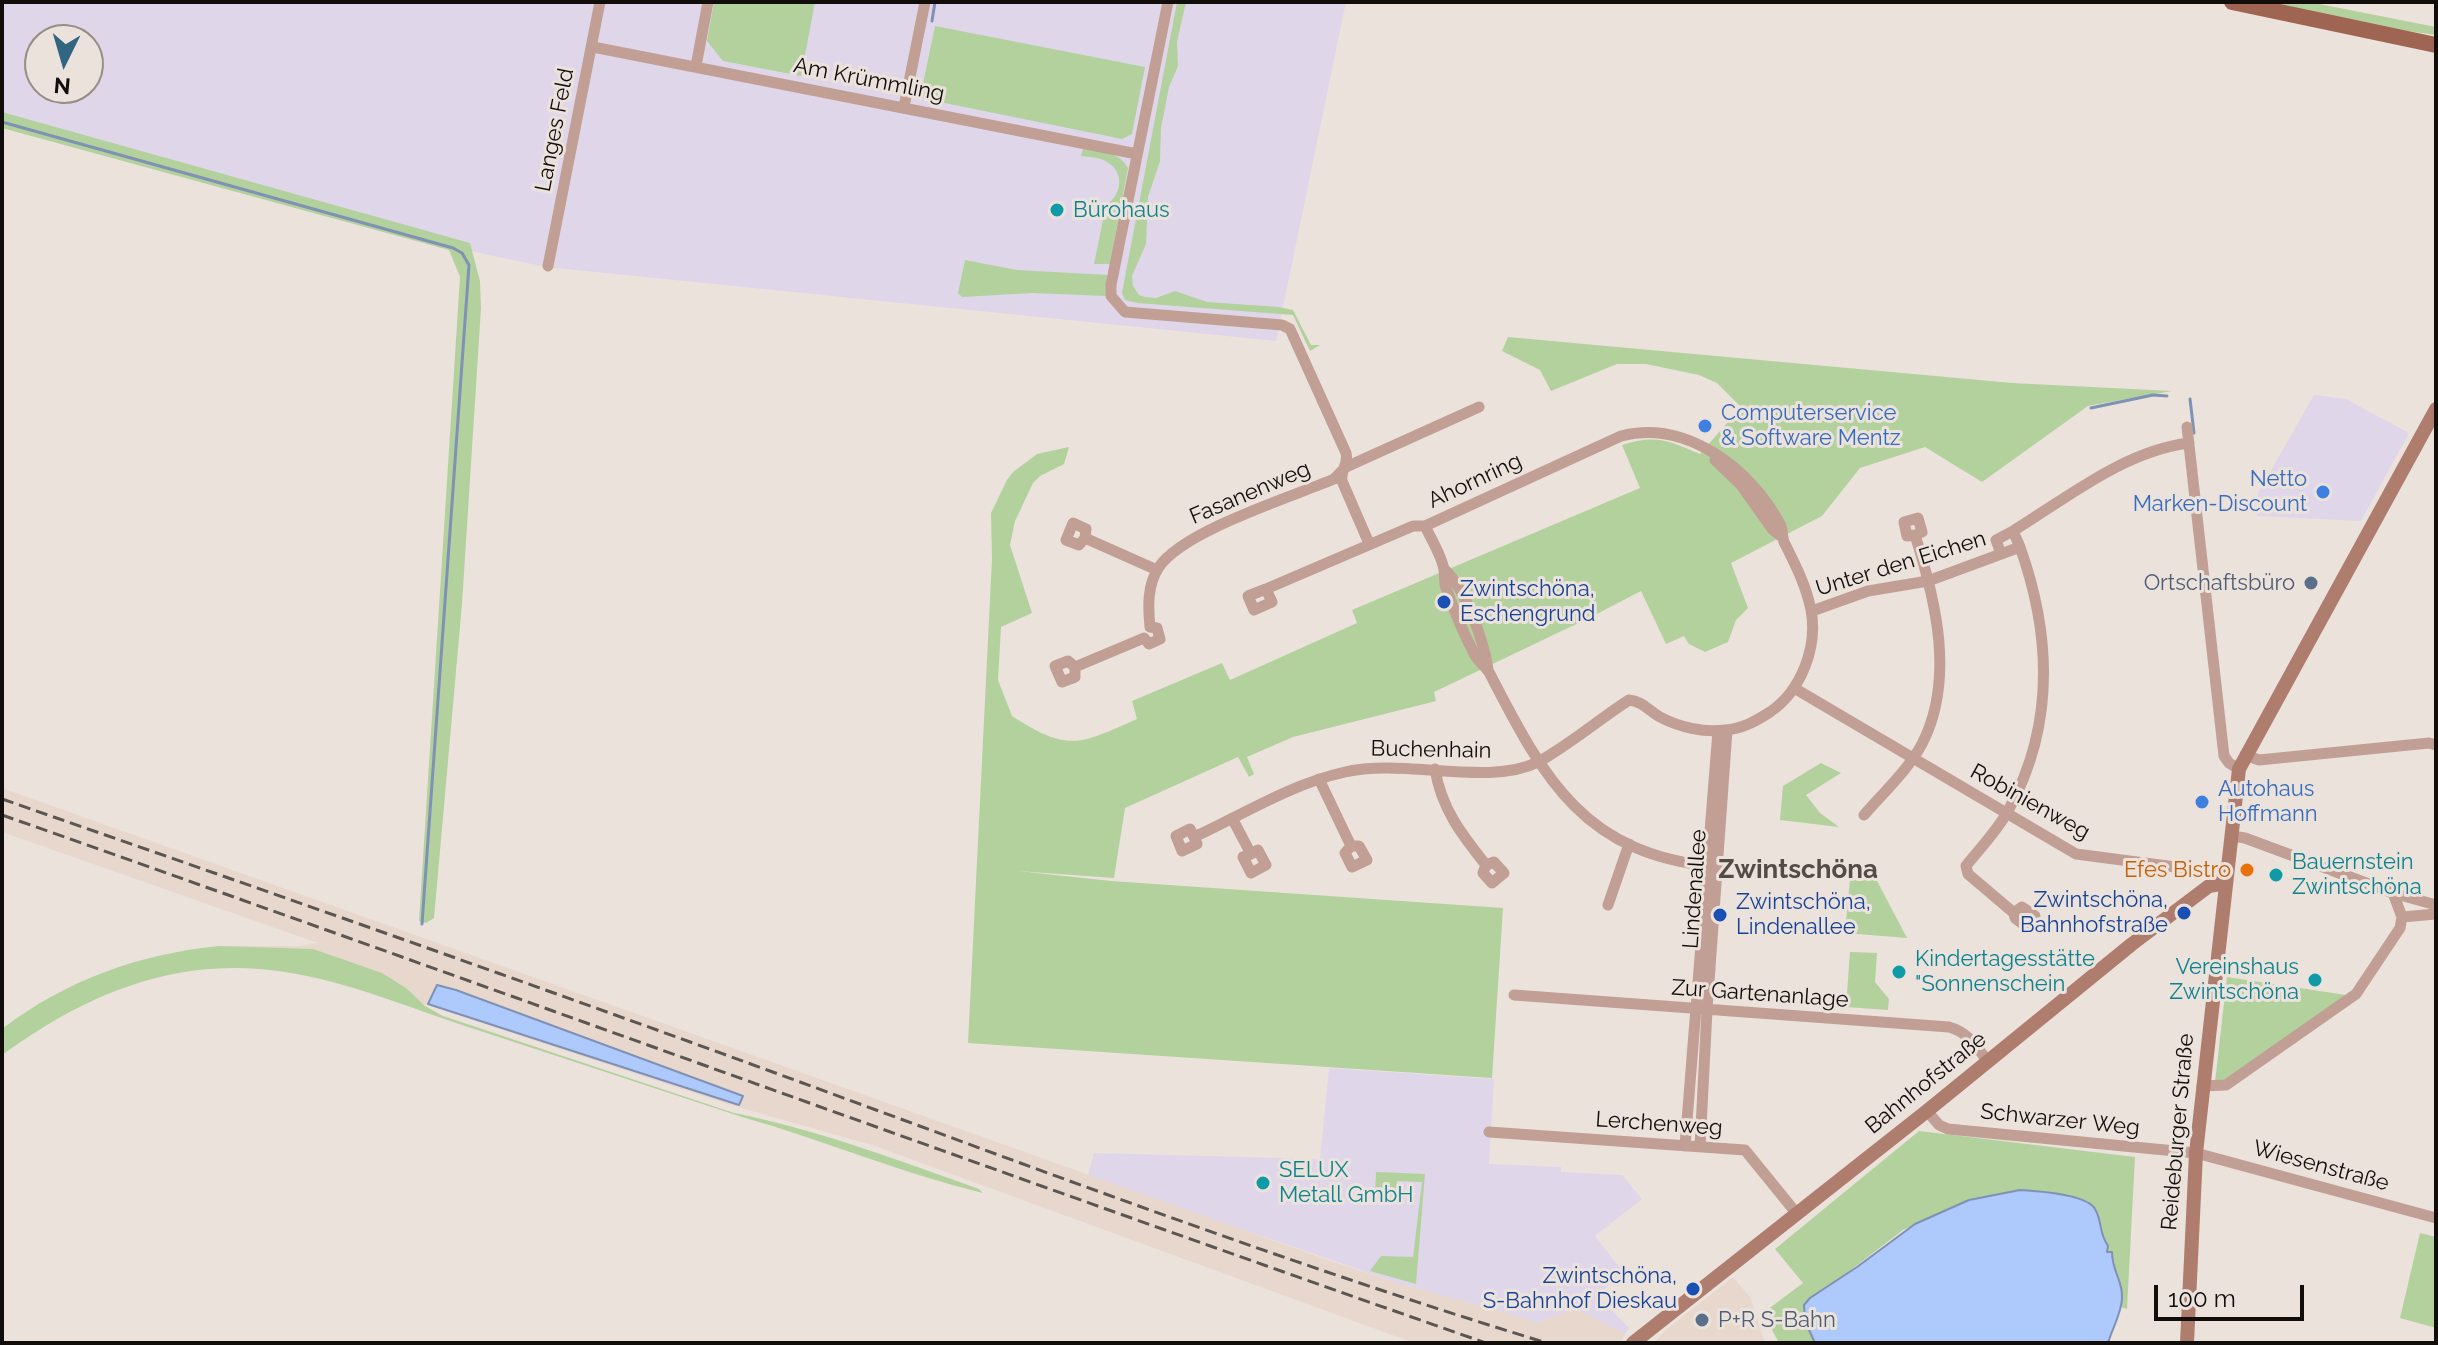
<!DOCTYPE html>
<html>
<head>
<meta charset="utf-8">
<style>
  body { margin:0 }
  #map { position:relative; width:2438px; height:1345px; overflow:hidden; background:#ece2dc; font-family:Raleway,sans-serif }
  canvas { display:block }
  .frame { position:absolute; inset:0; border:4px solid #100d0b; pointer-events:none }
  .north { position:absolute; left:24px; top:24px; width:80px; height:80px; box-sizing:border-box; background:#ece2dc; border:2px solid #948d88; border-radius:50%; rotate:185deg; font-size:22px; font-weight:700; line-height:32px; text-align:center; color:#100d0b }
  .north::after { content:''; display:block; margin:auto; width:28px; height:36px; background:#326582; clip-path:polygon(50% 0,100% 100%,50% 72%,0 100%) }
  .scale { position:absolute; left:2154px; top:1285px; width:150px; height:36px; box-sizing:border-box; border:4px solid #100d0b; border-top:0; padding-left:10px; font-size:24px; line-height:28px; white-space:nowrap; color:#100d0b; -webkit-text-stroke:6px #ece2dc; paint-order:stroke }
</style>
</head>
<body>
<div id="map">
<canvas width="2438" height="1345"></canvas>
<div class="frame"></div>
<div class="north">N</div>
<div class="scale">100 m</div>
</div>
<script>
const ctx = document.querySelector('canvas').getContext('2d');
ctx.lineJoin = 'round';
function fillPath(path, color) { ctx.fillStyle = color; ctx.fill(path, 'evenodd'); }
function stroke(path, color, width, dash) { ctx.strokeStyle = color; ctx.lineWidth = width; ctx.lineCap = dash ? 'butt' : 'round'; ctx.setLineDash(dash || []); ctx.stroke(path); }
function write(font, color, halo, rows, align = 'center') {
  ctx.font = font + ' Raleway,sans-serif'; ctx.lineWidth = 6; ctx.setLineDash([]); ctx.textBaseline = 'middle'; ctx.strokeStyle = halo; ctx.fillStyle = color; for (const [text, x, y, turn = 0] of rows) {
    ctx.save(); ctx.translate(x, y); ctx.rotate((+turn || 0) * Math.PI / 180); ctx.textAlign = isNaN(turn) ? turn : align; if (halo) ctx.strokeText(text, 0, 0); ctx.fillText(text, 0, 0); ctx.restore();
  }
}
fillPath(new Path2D(`
  M 2,2 L 1346,2 L 1276,341 L 546,267 L 470,251 L 2,120 ZM 40,40 L 88,40 L 88,88 L 40,88 Z
  M 2314,395 L 2346,399 L 2409,433 L 2361,521 L 2257,516 L 2258,493 Z
  M 1329,1068 L 1494,1079 L 1489,1164 L 1561,1167 L 1561,1172 L 1622,1175 L 1642,1199 L 1595,1236 L 1624,1273 L 1597,1295 L 1629,1328 L 1625,1334 L 1575,1309 L 1538,1322 L 1401,1284 L 1088,1176 L 1094,1153 L 1320,1159 Z`), '#e0d6ea');
fillPath(new Path2D(`
  M 2,788 L 1331,1261 L 1401,1284 L 1538,1322 L 1575,1309 L 1625,1334 L 1620,1343 L 1414,1343 L 872,1145 L 727,1104 L 409,999 L 269,966 L 203,968 L 219,946 L 298,946 L 318,943 L 2,832 Z
  M 1733,1277 L 1750,1297 L 1765,1343 L 1654,1343 L 1667,1329 Z`), '#e8d7cc');
fillPath(new Path2D(`
  M 714,2 L 815,2 L 801,76 L 723,61 L 707,41 Z
  M 1177,2 L 1186,2 L 1177,42 L 1178,66 L 1169,87 L 1161,128 L 1160,161 L 1148,197 L 1146,244 L 1132,276 L 1133,286 L 1139,295 L 1145,297 L 1156,298 L 1175,291 L 1207,302 L 1279,307 L 1293,310 L 1311,345 L 1320,345 L 1310,351 L 1293,315 L 1137,303 L 1125,300 L 1122,293 Z
  M 2260,2 L 2309,2 L 2436,27 L 2436,35 L 2364,25 Z
  M 935,26 L 1145,67 L 1132,134 L 1122,139 L 920,98 Z
  M 2,112 L 470,243 L 480,281 L 481,308 L 462,604 L 434,918 L 426,923 L 419,921 L 460,277 L 449,250 L 2,128 Z
  M 1083,149 C 1100,152 1119,151 1128,168 L 1110,264 L 1094,264 L 1106,205 C 1122,195 1125,172 1107,162 C 1099,157 1089,157 1081,156 Z
  M 965,260 L 1017,270 L 1108,275 L 1106,296 L 1032,293 L 962,297 L 958,293 Z
  M 1508,337 L 2012,383 L 2172,391 L 2088,406 L 1982,482 L 1925,447 L 1860,468 L 1822,516 L 1731,563 L 1748,608 L 1736,620 L 1728,642 L 1705,652 L 1689,644 L 1684,636 L 1666,644 L 1641,591 L 1591,617 L 1434,692 L 1436,701 L 1293,737 L 1247,757 L 1254,774 L 1249,777 L 1238,757 L 1125,808 L 1114,878 L 1018,871 L 1111,881 L 1503,908 L 1492,1078 L 968,1043 L 992,559 L 991,513 L 1007,480 L 1013,472 L 1037,454 L 1069,447 L 1064,464 L 1040,476 L 1033,483 L 1015,521 L 1010,545 L 1032,613 L 1001,627 L 998,680 L 1012,716 C 1069,753 1080,744 1137,719 L 1132,701 L 1222,663 L 1230,680 L 1357,623 L 1352,610 L 1640,488 L 1622,445 C 1657,434 1668,441 1700,454 L 1741,407 L 1717,383 L 1699,375 L 1646,364 L 1617,364 L 1551,391 L 1540,370 L 1502,351 Z
  M 1821,763 L 1841,773 L 1806,795 L 1820,813 L 1839,827 L 1780,820 L 1783,786 Z
  M 1851,868 L 1875,877 L 1907,938 L 1845,933 Z
  M 219,946 L 313,949 L 382,973 L 406,988 L 425,1006 L 443,1016 L 734,1113 C 818,1130 898,1160 979,1189 L 983,1193 C 901,1173 823,1140 742,1117 C 650,1087 558,1056 465,1026 C 407,1007 346,981 285,972 C 178,955 87,993 2,1055 L 2,1029 C 66,980 139,954 219,946 Z
  M 1850,952 L 1877,953 L 1875,982 L 1889,999 L 1888,1010 L 1846,1007 Z
  M 2227,977 L 2346,995 L 2227,1081 L 2215,1082 Z
  M 1919,1131 L 2135,1157 L 2127,1309 L 2121,1307 C 2124,1287 2112,1272 2112,1253 L 2106,1252 L 2108,1246 L 2100,1234 L 2100,1222 L 2088,1201 L 2039,1191 L 1969,1200 L 1903,1230 L 1835,1282 L 1805,1321 L 1815,1343 L 1779,1343 L 1763,1313 L 1803,1283 L 1775,1249 Z
  M 1376,1172 L 1425,1174 L 1416,1284 L 1370,1271 L 1381,1256 L 1413,1257 L 1422,1182 L 1397,1181 L 1396,1195 L 1375,1194 Z
  M 2420,1233 L 2436,1237 L 2436,1328 L 2400,1318 Z`), '#b2d19d');
const water = new Path2D(`
  M 437,985 L 456,990 L 743,1096 L 739,1105 L 428,1004 Z
  M 2020,1190 C 2037,1191 2087,1194 2095,1209 C 2103,1223 2098,1231 2108,1246 L 2107,1252 L 2112,1252 C 2112,1272 2123,1280 2122,1298 C 2122,1312 2112,1329 2108,1343 L 1815,1343 L 1805,1321 L 1804,1305 L 1810,1298 L 1857,1267 L 1915,1224 L 1969,1200 Z`);
fillPath(water, '#aec9fc');
stroke(water, '#7f91b4', 2);
stroke(new Path2D(`
  M 932,21 L 935,2
  M 2,122 L 453,248 L 462,253 L 469,265 L 422,924
  M 2190,399 L 2194,433
  M 2091,408 L 2153,395 L 2167,396`), '#7f91b4', 3);
stroke(new Path2D(`
  M 1168,2 L 1111,285 L 1111,296 L 1125,312 L 1282,325 L 1290,329 L 1346,453 C 1349,464 1340,470 1342,481 L 1368,541 L 1372,543
  M 593,47 L 1137,154
  M 696,66 L 708,2
  M 904,107 L 925,2
  M 548,266 L 600,2
  M 2187,427 L 2224,756 L 2229,763 L 2239,769
  M 1715,460 L 1741,485 L 1773,530 L 1782,537
  M 1425,526 C 1431,539 1442,556 1444,570 C 1445,577 1444,582 1446,588 C 1454,610 1464,635 1475,655 C 1479,663 1486,666 1490,674 C 1545,781 1585,855 1717,867
  M 1085,538 L 1079,545 L 1066,540 L 1073,523 L 1086,529 L 1085,538 L 1157,570
  M 2001,554 L 1996,540 L 2013,531
  M 1444,569 C 1465,587 1484,642 1488,669
  M 1812,611 L 1868,591 L 1928,581 L 2020,547 L 2013,531 C 2067,498 2124,451 2189,443
  M 1075,667 L 1075,677 L 1062,682 L 1055,666 L 1068,661 L 1075,667 L 1144,638 L 1149,644 L 1160,639 L 1157,628 L 1150,627 C 1148,607 1147,585 1159,567 C 1183,531 1291,497 1334,479 L 1346,467 L 1479,407
  M 1794,688 L 2076,854 L 2206,871 L 2227,878
  M 2245,755 L 2259,760 L 2429,743 L 2436,745
  M 1435,769 C 1441,808 1462,835 1486,865 L 1483,873 L 1492,883 L 1504,873 L 1494,862 L 1486,865
  M 1319,779 L 1351,846 L 1345,853 L 1352,867 L 1367,860 L 1359,846 L 1351,846
  M 1864,815 C 1883,793 1908,770 1922,744 C 1955,680 1936,601 1915,535 L 1922,532 L 1918,518 L 1904,522 L 1907,536 L 1915,535
  M 1232,818 L 1251,854 L 1243,857 L 1251,873 L 1266,865 L 1258,850 L 1251,854
  M 2232,836 L 2245,838 L 2393,893 L 2436,905
  M 1194,837 L 1197,844 L 1182,851 L 1176,836 L 1190,829 L 1194,837 C 1244,814 1291,784 1345,772 C 1404,758 1488,787 1538,762 C 1566,747 1601,718 1629,700 C 1642,701 1649,711 1660,717 C 1679,727 1704,733 1725,730 C 1742,729 1756,721 1770,712 C 1801,691 1818,647 1811,610 C 1806,585 1795,564 1784,542 C 1782,536 1783,530 1780,524 C 1751,469 1686,419 1621,436 L 1425,526 L 1413,526 L 1266,589 L 1272,602 L 1254,610 L 1248,596 L 1266,589
  M 1608,905 L 1629,844
  M 2014,913 L 2022,907 L 2035,916 L 2027,927 L 2015,918 L 2014,913 L 1968,874 L 1966,866 C 1980,848 1997,831 2008,811 C 2055,726 2052,637 2020,547
  M 2402,917 L 2436,914
  M 1514,995 L 1949,1027 C 1968,1032 1977,1047 1988,1062
  M 2202,1086 L 2226,1085 L 2356,994 L 2400,928 L 2402,917 L 2393,893
  M 1927,1111 L 1939,1125 L 1948,1129 L 2196,1153 L 2436,1218
  M 1489,1132 L 1745,1150 L 1797,1214
  M 1685,1146 L 1718,731
  M 1700,1147 L 1707,1010 L 1727,730`), '#c29f94', 11);
stroke(new Path2D(`
  M 1633,1343 L 1927,1111 L 2132,944 L 2209,886 L 2226,883
  M 2187,1343 L 2196,1153 L 2239,769 L 2436,409`), '#ae7d6e', 14);
stroke(new Path2D(`
  M 2232,2 L 2436,45`), '#a06452', 16);
stroke(new Path2D(`
  M 2,799 C 258,888 515,978 770,1071 C 1027,1165 1284,1263 1547,1343
  M 2,815 C 497,989 990,1170 1486,1343`), '#5b5652', 3, [12, 6]);
for (const [x, y, r, color] of [
  [1057,210,8,"#0f9aa8"],
  [1705,426,8,"#3f7fe0"],
  [2323,492,8,"#3f7fe0"],
  [2311,583,8,"#5c6f8a"],
  [1444,602,8,"#1a4fb4"],
  [2202,802,8,"#3f7fe0"],
  [2247,870,8,"#e8710a"],
  [2276,875,8,"#0f9aa8"],
  [2184,913,8,"#1a4fb4"],
  [1720,915,8,"#1a4fb4"],
  [1899,972,8,"#0f9aa8"],
  [2315,980,8,"#0f9aa8"],
  [1263,1183,8,"#0f9aa8"],
  [1693,1289,8,"#1a4fb4"],
  [1702,1320,8,"#5c6f8a"]
]) { const dot = new Path2D(); dot.arc(x, y, r, 0, 2 * Math.PI); ctx.fillStyle = color; ctx.fill(dot); stroke(dot, '#ece2dc', 3); }
write('22px', '#100d0b', '#ece2dc', [
  ["Am Krümmling",869,80,11],
  ["Langes Feld",555,130,-79],
  ["Ahornring",1475,481,-25],
  ["Fasanenweg",1250,493,-23],
  ["Unter den Eichen",1901,564,-17],
  ["Buchenhain",1431,750,1],
  ["Robinienweg",2030,802,29],
  ["Lindenallee",1695,889,-86],
  ["Zur Gartenanlage",1760,994,4],
  ["Bahnhofstraße",1926,1083,-39],
  ["Schwarzer Weg",2060,1120,6],
  ["Lerchenweg",1659,1124,4],
  ["Reideburger Straße",2178,1132,-85],
  ["Wiesenstraße",2321,1166,15]
]);
write('22px', '#0d838f', '#ece2dc', [
  ["Bürohaus",1073,210],
  ["Bauernstein",2292,862],
  ["Zwintschöna",2292,887],
  ["Kindertagesstätte",1915,959],
  ["\"Sonnenschein",1915,984],
  ["Vereinshaus",2299,967,"right"],
  ["Zwintschöna",2299,992,"right"],
  ["SELUX",1279,1170],
  ["Metall GmbH",1279,1195]
], 'left');
write('22px', '#366cbe', '#ece2dc', [
  ["Computerservice",1721,413],
  ["& Software Mentz",1721,438],
  ["Netto",2307,479,"right"],
  ["Marken-Discount",2307,504,"right"],
  ["Autohaus",2218,789],
  ["Hoffmann",2218,814]
], 'left');
write('22px', '#4e5e75', '#ece2dc', [
  ["Ortschaftsbüro",2295,583],
  ["P+R S-Bahn",1718,1320,"left"]
], 'right');
write('22px', '#164399', '#ece2dc', [
  ["Zwintschöna,",1460,589],
  ["Eschengrund",1460,614],
  ["Zwintschöna,",2168,900,"right"],
  ["Bahnhofstraße",2168,925,"right"],
  ["Zwintschöna,",1736,902],
  ["Lindenallee",1736,927],
  ["Zwintschöna,",1677,1276,"right"],
  ["S-Bahnhof Dieskau",1677,1301,"right"]
], 'left');
write('22px', '#c56008', '#ece2dc', [
  ["Efes Bistro",2231,870]
], 'right');
write('bold 26px', '#534b46', '#ece2dc', [
  ["Zwintschöna",1798,870]
]);
</script>
</body>
</html>
